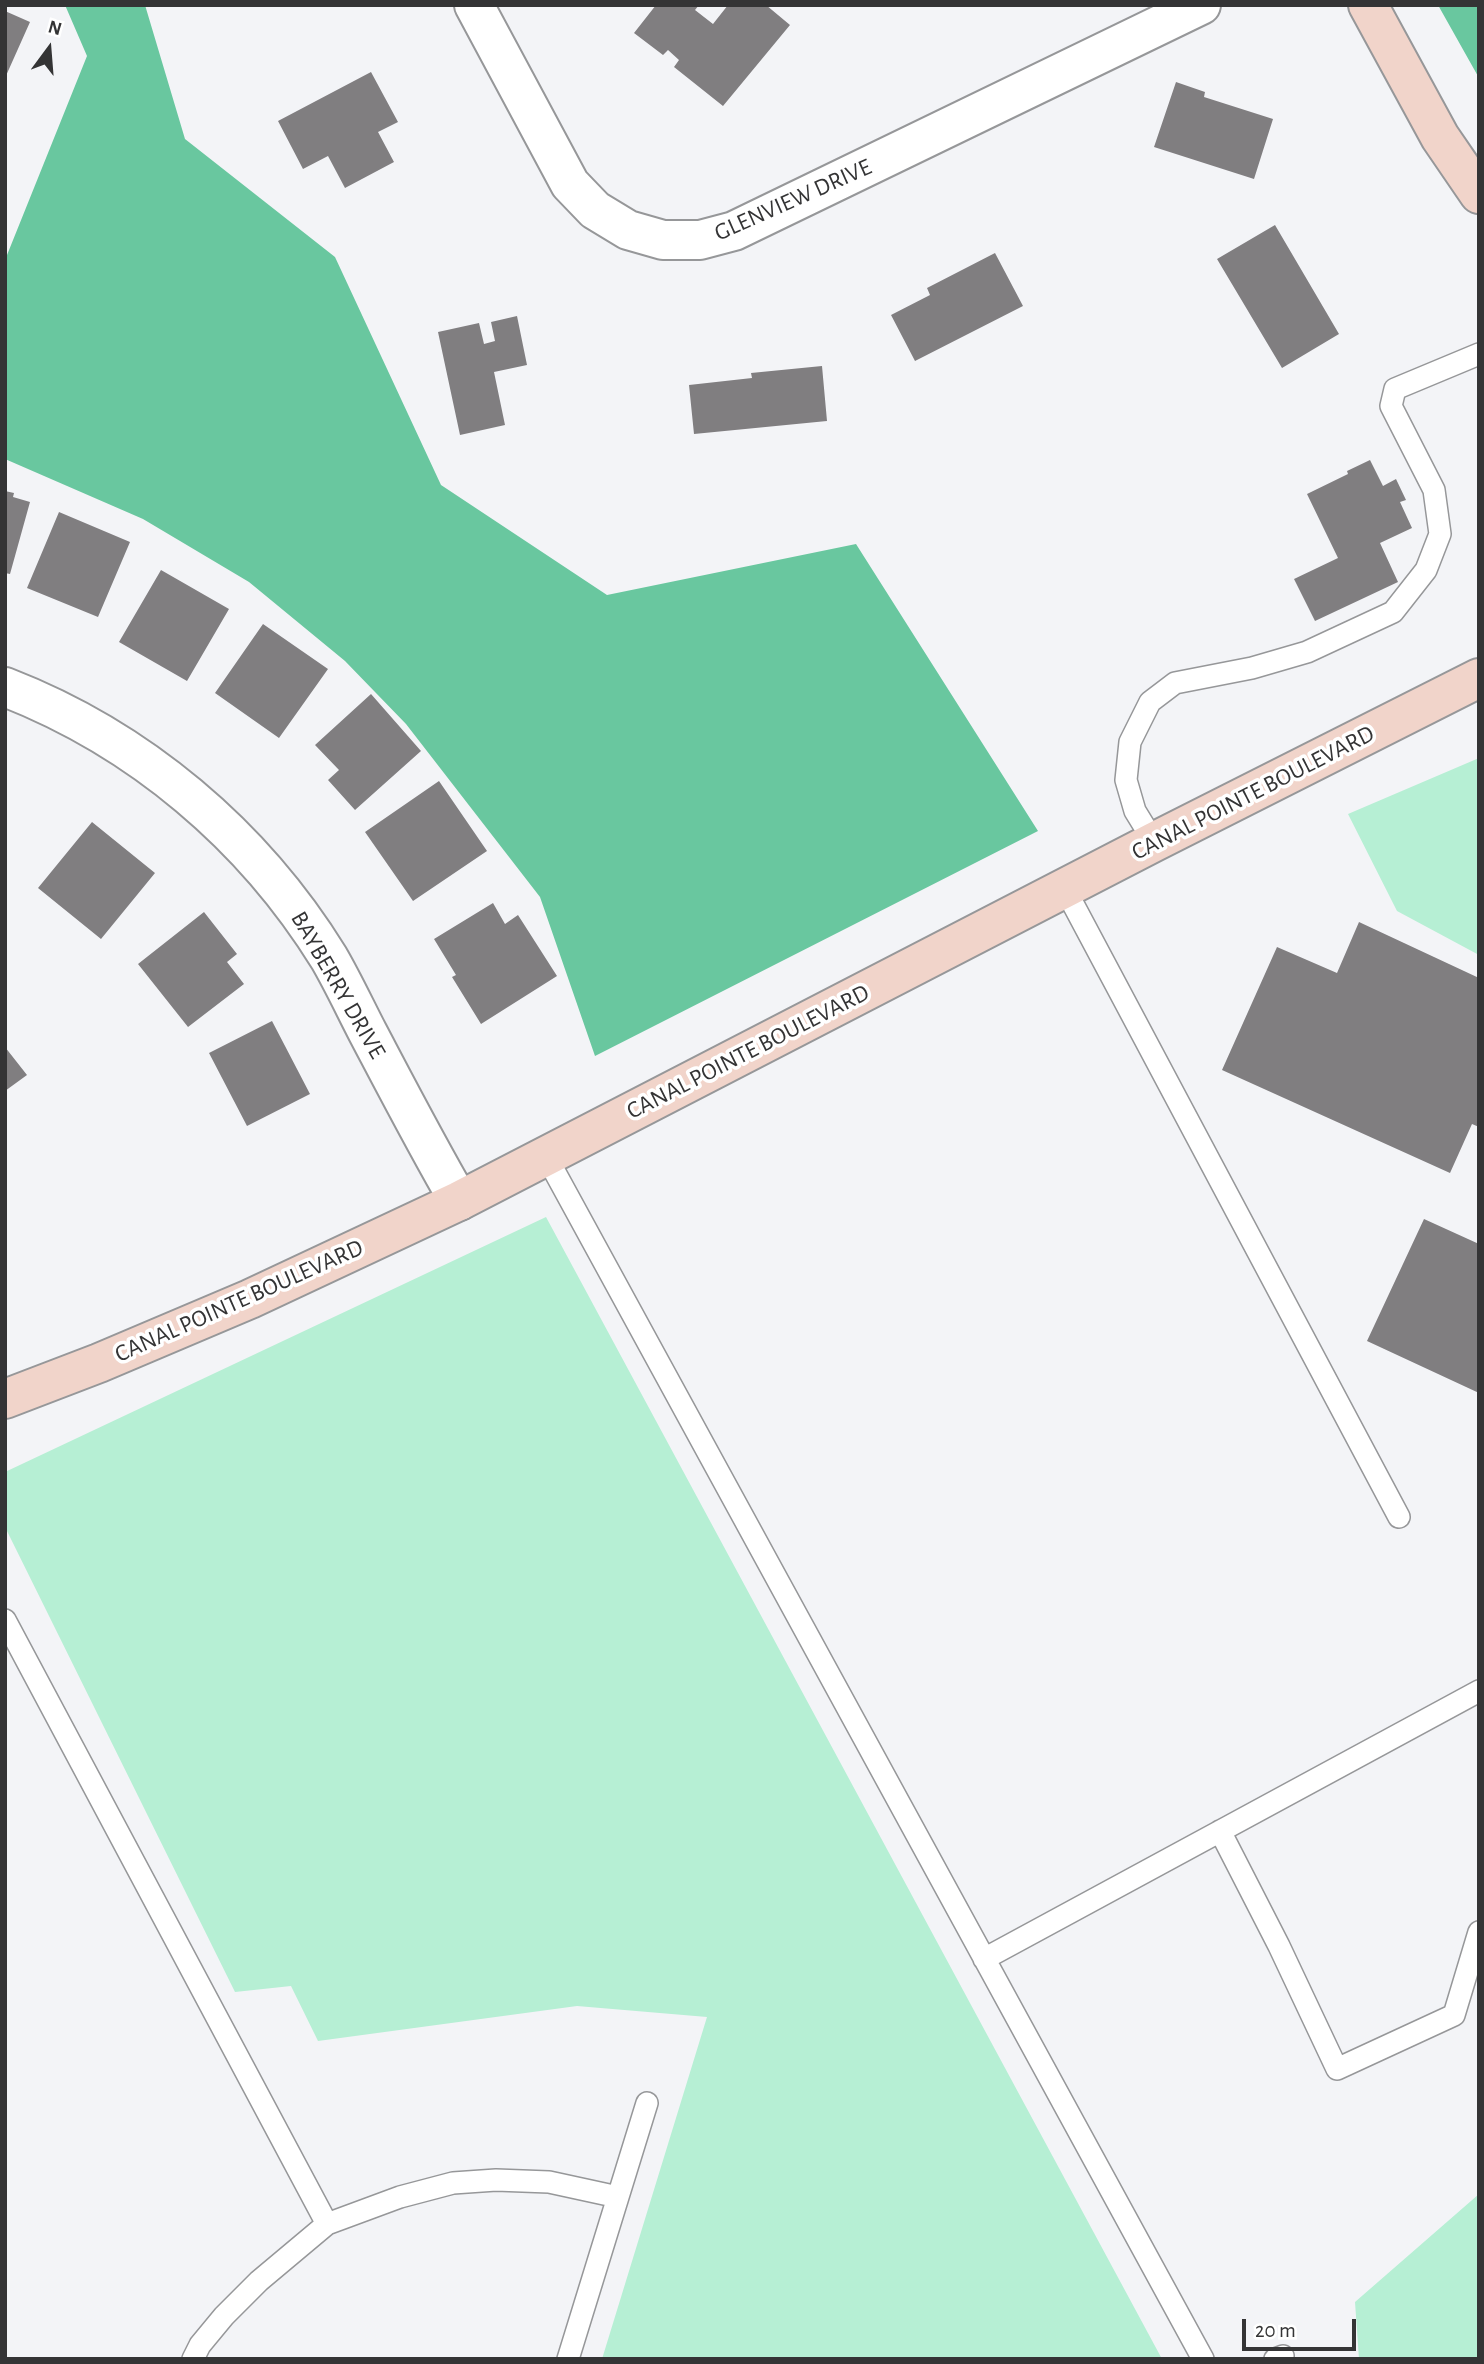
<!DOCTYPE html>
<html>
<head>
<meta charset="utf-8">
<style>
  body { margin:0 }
  #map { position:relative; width:1484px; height:2364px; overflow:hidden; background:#f3f4f7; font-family:"Alegreya Sans",sans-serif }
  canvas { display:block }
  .frame { position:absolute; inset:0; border:7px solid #343435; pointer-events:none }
  .north { position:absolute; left:14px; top:14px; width:70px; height:70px; -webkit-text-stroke:5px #fff; paint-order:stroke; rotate:16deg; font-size:19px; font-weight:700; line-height:28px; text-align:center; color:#343435 }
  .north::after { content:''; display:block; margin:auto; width:24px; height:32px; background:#343435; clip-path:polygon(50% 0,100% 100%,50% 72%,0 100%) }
  .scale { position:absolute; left:1242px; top:2319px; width:114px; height:32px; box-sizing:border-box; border:4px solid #343435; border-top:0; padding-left:9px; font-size:21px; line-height:24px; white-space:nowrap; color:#343435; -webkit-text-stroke:5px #fff; paint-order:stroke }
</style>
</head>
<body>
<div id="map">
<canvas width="1484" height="2364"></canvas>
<div class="frame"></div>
<div class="north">N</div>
<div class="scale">20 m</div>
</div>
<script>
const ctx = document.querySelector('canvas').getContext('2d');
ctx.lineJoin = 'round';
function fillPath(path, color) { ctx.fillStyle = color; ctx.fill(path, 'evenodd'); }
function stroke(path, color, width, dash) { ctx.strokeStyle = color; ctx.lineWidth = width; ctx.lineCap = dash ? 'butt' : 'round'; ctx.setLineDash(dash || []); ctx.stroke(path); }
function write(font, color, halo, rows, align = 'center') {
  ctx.font = font + ' "Alegreya Sans",sans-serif'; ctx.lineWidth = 7; ctx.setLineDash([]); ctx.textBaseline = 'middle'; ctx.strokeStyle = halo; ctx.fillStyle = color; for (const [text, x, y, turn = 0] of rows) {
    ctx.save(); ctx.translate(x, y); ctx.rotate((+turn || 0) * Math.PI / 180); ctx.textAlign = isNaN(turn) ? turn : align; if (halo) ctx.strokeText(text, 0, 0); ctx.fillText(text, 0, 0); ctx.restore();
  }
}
fillPath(new Path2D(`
  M 1479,758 L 1479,955 L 1397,911 L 1348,814 Z
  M 546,1217 L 1162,2359 L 602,2359 L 707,2017 L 577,2006 L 318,2041 L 291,1986 L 235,1992 L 5,1527 L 5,1472 Z
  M 1479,2194 L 1479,2359 L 1359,2359 L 1355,2302 Z`), '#b6efd4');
fillPath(new Path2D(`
  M 65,5 L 145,5 L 185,139 L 335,257 L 441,485 L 607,595 L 856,544 L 1038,831 L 595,1056 L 540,897 L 406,724 L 345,661 L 249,582 L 143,519 L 5,459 L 5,260 L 87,56 Z
  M 1438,5 L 1479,5 L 1479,78 Z`), '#69c79f');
fillPath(new Path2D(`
  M 656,5 L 699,5 L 695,10 L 713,24 L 728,5 L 766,5 L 790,25 L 723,106 L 674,67 L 679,60 L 668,50 L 663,55 L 634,33 Z
  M 5,11 L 30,22 L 5,78 Z
  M 371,72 L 398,122 L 378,132 L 394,162 L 345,188 L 328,156 L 303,169 L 278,121 Z
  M 1176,82 L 1205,92 L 1204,97 L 1273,119 L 1254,179 L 1154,147 Z
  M 1275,225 L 1339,334 L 1282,368 L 1217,259 Z
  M 995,253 L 1023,306 L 915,361 L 891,315 L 930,295 L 927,288 Z
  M 517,316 L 527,365 L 494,372 L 505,425 L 460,435 L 438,332 L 479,323 L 484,344 L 495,341 L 491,322 Z
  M 822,366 L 827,421 L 694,434 L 689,385 L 752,378 L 751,373 Z
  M 1370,460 L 1383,486 L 1396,479 L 1406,500 L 1400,502 L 1412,528 L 1380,543 L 1398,582 L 1315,621 L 1294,579 L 1338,558 L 1307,494 L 1348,474 L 1347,471 Z
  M 5,491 L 14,493 L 13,497 L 30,502 L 10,574 L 5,573 Z
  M 59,512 L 130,542 L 98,617 L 27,588 Z
  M 161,570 L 229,609 L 187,681 L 119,642 Z
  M 263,624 L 328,669 L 279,738 L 215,693 Z
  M 371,694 L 421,751 L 355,810 L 328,780 L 339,770 L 315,745 Z
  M 439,781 L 487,851 L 413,901 L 365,832 Z
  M 92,822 L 155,873 L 101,939 L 38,888 Z
  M 493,903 L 505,924 L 518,915 L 557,976 L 481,1024 L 452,977 L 456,975 L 434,939 Z
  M 204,912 L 237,954 L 227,962 L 244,984 L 188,1027 L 138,964 Z
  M 1359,922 L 1479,978 L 1479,1127 L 1472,1124 L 1450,1173 L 1222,1070 L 1277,947 L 1337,973 Z
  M 272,1021 L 310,1094 L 247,1126 L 209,1053 Z
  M 5,1047 L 27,1075 L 5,1091 Z
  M 1424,1219 L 1479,1244 L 1479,1393 L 1367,1341 Z`), '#807e80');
const lane = new Path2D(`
  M 1154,842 L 1135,811 L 1126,780 L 1130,742 L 1150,702 L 1175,683 L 1252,668 L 1307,652 L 1393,612 L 1426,570 L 1440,534 L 1434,490 L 1391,406 L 1395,389 L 1479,354
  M 1065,889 L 1399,1517
  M 546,1156 L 1203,2359
  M 5,1620 L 327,2224
  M 1220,1831 L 1279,1946 L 1337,2069 L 1454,2015 L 1479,1932
  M 984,1959 L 1479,1691
  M 193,2359 L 200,2345 L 224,2316 L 259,2281 L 327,2224 L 400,2197 L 453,2183 L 496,2180 L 549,2182 L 618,2197
  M 568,2359 L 647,2103
  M 1275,2359 L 1283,2356`);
const street = new Path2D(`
  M 474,5 L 570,184 L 595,210 L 628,230 L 663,240 L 700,240 L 734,231 L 1201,5
  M 5,687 C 139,739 253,835 329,958 C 343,982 355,1008 368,1033 C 398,1090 427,1146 459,1201`);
const secondary = new Path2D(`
  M 1368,5 L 1440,137 L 1479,194
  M 5,1399 L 99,1363 L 250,1299 L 459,1201 L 1154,842 L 1479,678`);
stroke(lane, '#969799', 24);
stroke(street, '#969799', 42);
stroke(secondary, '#969799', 42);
stroke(lane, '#fff', 21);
stroke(street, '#fff', 38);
stroke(secondary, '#f1d4ca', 38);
write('24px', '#343435', '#fff', [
  ["GLENVIEW DRIVE",793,200,-24],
  ["CANAL POINTE BOULEVARD",1253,793,-27],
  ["BAYBERRY DRIVE",338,985,60],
  ["CANAL POINTE BOULEVARD",748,1052,-27],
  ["CANAL POINTE BOULEVARD",239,1301,-24]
]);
</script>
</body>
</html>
